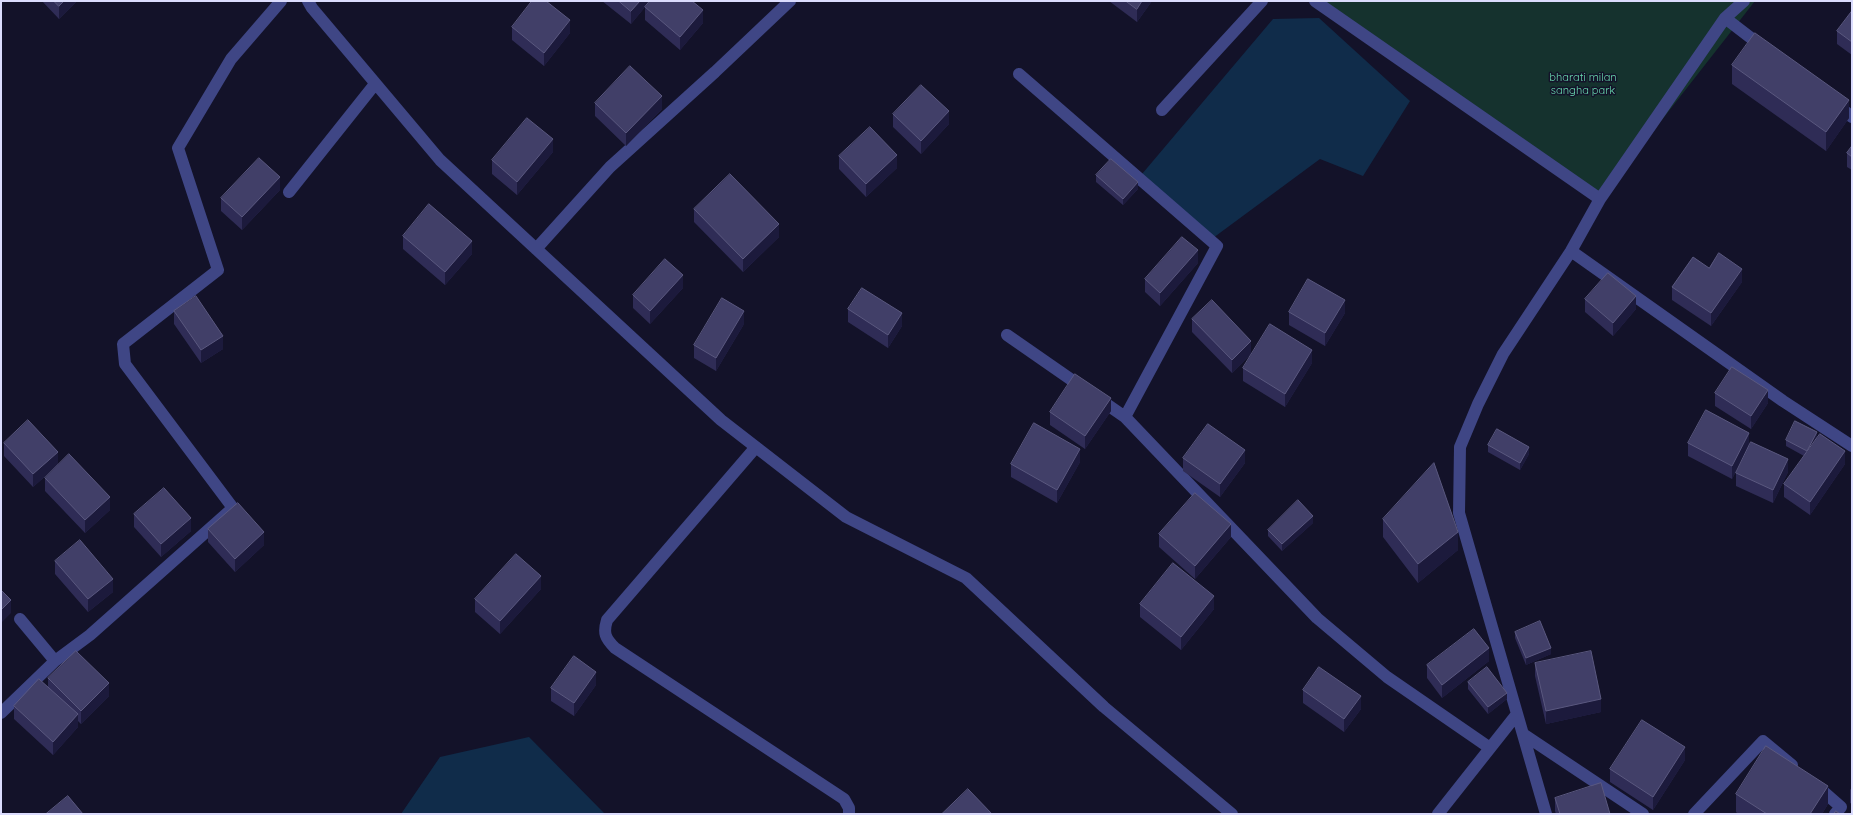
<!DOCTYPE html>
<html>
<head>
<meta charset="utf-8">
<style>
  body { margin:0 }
  #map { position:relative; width:1853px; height:815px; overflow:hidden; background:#131229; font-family:Quicksand,sans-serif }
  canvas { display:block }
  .frame { position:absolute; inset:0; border:2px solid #dbdcfd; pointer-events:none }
</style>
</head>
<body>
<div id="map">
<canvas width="1853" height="815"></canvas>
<div class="frame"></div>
</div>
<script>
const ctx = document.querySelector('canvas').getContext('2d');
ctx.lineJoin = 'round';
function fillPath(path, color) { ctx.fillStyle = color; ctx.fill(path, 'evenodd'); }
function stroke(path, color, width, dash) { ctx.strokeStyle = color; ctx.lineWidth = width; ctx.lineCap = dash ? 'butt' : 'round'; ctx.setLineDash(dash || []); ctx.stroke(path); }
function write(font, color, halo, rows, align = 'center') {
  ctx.font = font + ' Quicksand,sans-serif'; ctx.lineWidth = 3; ctx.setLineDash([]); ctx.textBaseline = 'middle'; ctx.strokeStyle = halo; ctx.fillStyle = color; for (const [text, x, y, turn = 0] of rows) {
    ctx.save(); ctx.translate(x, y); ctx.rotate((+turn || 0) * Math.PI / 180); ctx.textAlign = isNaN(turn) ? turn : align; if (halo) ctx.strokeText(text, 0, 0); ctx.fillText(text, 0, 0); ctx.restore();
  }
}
fillPath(new Path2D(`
  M 1315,1 L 1755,1 L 1600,199 Z`), '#15322e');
fillPath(new Path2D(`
  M 1319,18 L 1410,101 L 1363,176 L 1320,159 L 1213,238 L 1142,174 L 1273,19 Z
  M 529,737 L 605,814 L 401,814 L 440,757 Z`), '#102c4a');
stroke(new Path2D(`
  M 308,1 L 312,8 L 440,160 L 721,420 L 846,517 L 966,578 L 1104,707 L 1232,814
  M 1315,1 L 1600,199
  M 1725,18 L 1764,48
  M 1019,74 L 1217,246 L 1125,417
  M 1837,105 L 1852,117
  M 1162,110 L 1262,1
  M 289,192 L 375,84
  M 536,249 L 610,167 L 715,72 L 790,1
  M 1571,251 L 1783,401 L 1852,446
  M 1007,335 L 1125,417 L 1317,618 L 1387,677 L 1490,748
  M 756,447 L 607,620 C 603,633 605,638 615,648 L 844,799 L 849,808 L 849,814
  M 20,619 L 55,661
  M 1,713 L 55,661 L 90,635 L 233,508 L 125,364 L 123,344 L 218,270 L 178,148 L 231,59 L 281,1
  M 1523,734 L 1643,814
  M 1817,786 L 1841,807 L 1835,814
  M 1438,814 L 1517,714
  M 1546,814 L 1459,513 L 1460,447 L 1478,404 L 1503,354 L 1571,251 L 1600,199 L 1725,18 L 1744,1
  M 1694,814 L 1763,741 L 1792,765`), '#3f4685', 12);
fillPath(new Path2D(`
  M 42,1 L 77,1 L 59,19 Z
  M 602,1 L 650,1 L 646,6 L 703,23 L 680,50 L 645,20 L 645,7 L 631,24 Z
  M 1109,1 L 1152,1 L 1137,22 Z
  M 1852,11 L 1852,55 L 1837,44 L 1837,31 Z
  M 512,27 L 570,33 L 544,66 L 512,40 Z
  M 1732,65 L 1849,118 L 1826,151 L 1732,84 Z
  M 595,103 L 662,109 L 626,146 L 595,116 Z
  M 893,114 L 949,124 L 921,154 L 893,127 Z
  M 1852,146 L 1852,170 L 1847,167 L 1847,153 Z
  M 553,152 L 517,195 L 492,174 L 492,160 Z
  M 839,156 L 897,168 L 866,197 L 839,169 Z
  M 1096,175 L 1138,189 L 1123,205 L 1096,182 Z
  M 280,190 L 242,230 L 221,211 L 221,198 Z
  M 694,209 L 779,237 L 743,272 L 694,222 Z
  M 403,236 L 472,254 L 445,285 L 403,249 Z
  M 1198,263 L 1160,306 L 1145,292 L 1145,279 Z
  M 1709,268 L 1742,282 L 1711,326 L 1672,300 L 1672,287 Z
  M 683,288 L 650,324 L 633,308 L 633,295 Z
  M 1585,299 L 1636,309 L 1613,336 L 1585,312 Z
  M 848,309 L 902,326 L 888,348 L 848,322 Z
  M 174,311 L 223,349 L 201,363 L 174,324 Z
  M 1289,312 L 1345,313 L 1325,346 L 1289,325 Z
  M 1192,319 L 1251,354 L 1232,373 L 1192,332 Z
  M 744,324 L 716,371 L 694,358 L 694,345 Z
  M 1312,363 L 1285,407 L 1243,381 L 1243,368 Z
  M 1715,393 L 1768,403 L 1751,429 L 1715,406 Z
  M 1111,411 L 1085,449 L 1050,425 L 1050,412 Z
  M 1817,439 L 1845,464 L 1810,515 L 1784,497 L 1784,484 L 1804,456 L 1786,446 L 1786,440 Z
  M 4,443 L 58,465 L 33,487 L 4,456 Z
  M 1688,443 L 1749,446 L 1788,472 L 1773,503 L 1736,486 L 1736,473 L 1749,446 L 1732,479 L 1688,456 Z
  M 1488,445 L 1529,454 L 1520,470 L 1488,452 Z
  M 1183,458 L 1245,463 L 1220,497 L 1183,471 Z
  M 1080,462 L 1057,503 L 1011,477 L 1011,464 Z
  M 45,478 L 110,510 L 85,533 L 45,491 Z
  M 134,514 L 191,531 L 161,557 L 134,527 Z
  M 1383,519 L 1458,550 L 1418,583 L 1383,537 Z
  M 1313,523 L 1282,551 L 1268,536 L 1268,530 Z
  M 208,529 L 264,545 L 235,572 L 208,542 Z
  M 1159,534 L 1231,537 L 1195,579 L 1159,547 Z
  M 55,561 L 113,592 L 88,612 L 55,574 Z
  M 541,589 L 500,634 L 475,612 L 475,599 Z
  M 1140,604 L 1214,609 L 1181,650 L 1140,617 Z
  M 1515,632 L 1551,654 L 1526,665 L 1515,638 Z
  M 1489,661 L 1442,698 L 1427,678 L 1427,665 Z
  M 1535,663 L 1601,712 L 1546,724 L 1535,676 Z
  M 48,678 L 109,696 L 81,724 L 78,721 L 78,727 L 53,755 L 14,719 L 14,706 L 48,687 Z
  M 1468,682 L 1507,699 L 1488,714 L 1468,689 Z
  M 596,685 L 574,716 L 551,701 L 551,688 Z
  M 1303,690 L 1361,709 L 1344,732 L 1303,703 Z
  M 1685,760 L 1653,810 L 1610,782 L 1610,769 Z
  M 1852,787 L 1852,804 L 1850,803 L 1850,790 Z
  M 1736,794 L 1828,804 L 1822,814 L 1738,814 L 1736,812 Z
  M 1555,798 L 1610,814 L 1556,814 L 1555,811 Z`), '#2f2c56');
fillPath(new Path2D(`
  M 64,1 L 77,1 L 59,19 L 59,6 Z
  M 640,1 L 650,1 L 631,24 L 631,11 Z
  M 1142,1 L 1152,1 L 1137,22 L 1137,9 Z
  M 703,10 L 703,23 L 680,50 L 680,37 Z
  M 570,20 L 570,33 L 544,66 L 544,53 Z
  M 662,96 L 662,109 L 626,146 L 626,133 Z
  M 1849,100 L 1849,118 L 1826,151 L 1826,132 Z
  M 949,111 L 949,124 L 921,154 L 921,141 Z
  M 553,139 L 553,152 L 517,195 L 517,182 Z
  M 897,155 L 897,168 L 866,197 L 866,184 Z
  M 280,177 L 280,190 L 242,230 L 242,217 Z
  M 1138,182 L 1138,189 L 1123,205 L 1123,199 Z
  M 779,224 L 779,237 L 743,272 L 743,259 Z
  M 472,241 L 472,254 L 445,285 L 445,272 Z
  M 1198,250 L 1198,263 L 1160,306 L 1160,293 Z
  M 1742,269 L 1742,282 L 1711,326 L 1711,313 Z
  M 683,275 L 683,288 L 650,324 L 650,311 Z
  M 1636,296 L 1636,309 L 1613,336 L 1613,323 Z
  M 1345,300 L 1345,313 L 1325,346 L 1325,333 Z
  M 744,311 L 744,324 L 716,371 L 716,358 Z
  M 902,313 L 902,326 L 888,348 L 888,335 Z
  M 223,336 L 223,349 L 201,363 L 201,350 Z
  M 1251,341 L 1251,354 L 1232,373 L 1232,360 Z
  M 1312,350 L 1312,363 L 1285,407 L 1285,394 Z
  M 1768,390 L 1768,403 L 1751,429 L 1751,416 Z
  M 1111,398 L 1111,411 L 1085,449 L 1085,436 Z
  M 1817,432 L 1817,439 L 1807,457 L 1807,451 Z
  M 1749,433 L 1749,446 L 1732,479 L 1732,466 Z
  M 1529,447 L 1529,454 L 1520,470 L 1520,463 Z
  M 1080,449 L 1080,462 L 1057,503 L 1057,490 Z
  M 1245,450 L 1245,463 L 1220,497 L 1220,484 Z
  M 1845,451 L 1845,464 L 1810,515 L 1810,502 Z
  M 58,452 L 58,465 L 33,487 L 33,474 Z
  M 1788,459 L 1788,472 L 1773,503 L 1773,490 Z
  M 110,497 L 110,510 L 85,533 L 85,520 Z
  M 1313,516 L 1313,523 L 1282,551 L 1282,544 Z
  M 191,518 L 191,531 L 161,557 L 161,544 Z
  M 1231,524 L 1231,537 L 1195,579 L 1195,566 Z
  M 264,532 L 264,545 L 235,572 L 235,559 Z
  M 1458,532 L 1458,550 L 1418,583 L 1418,564 Z
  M 541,576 L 541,589 L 500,634 L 500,621 Z
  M 113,579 L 113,592 L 88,612 L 88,599 Z
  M 1214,596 L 1214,609 L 1181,650 L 1181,637 Z
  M 11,600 L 11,613 L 1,623 L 1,610 Z
  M 1489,648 L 1489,661 L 1442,698 L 1442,685 Z
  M 1551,648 L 1551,654 L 1526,665 L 1526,658 Z
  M 596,672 L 596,685 L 574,716 L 574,703 Z
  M 109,683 L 109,696 L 81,724 L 81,711 Z
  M 1507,693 L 1507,699 L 1488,714 L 1488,707 Z
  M 1361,696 L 1361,709 L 1344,732 L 1344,719 Z
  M 1601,699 L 1601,712 L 1546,724 L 1546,711 Z
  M 78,714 L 78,727 L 53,755 L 53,742 Z
  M 1685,747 L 1685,760 L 1653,810 L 1653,797 Z
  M 1828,786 L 1828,804 L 1822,814 L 1810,814 Z`), '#1c1a3c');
const building = new Path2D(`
  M 54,1 L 64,1 L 59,6 Z
  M 532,1 L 546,1 L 570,20 L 544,53 L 512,27 Z
  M 619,1 L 640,1 L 631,11 Z
  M 650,1 L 692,1 L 703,10 L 680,37 L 645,7 Z
  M 1126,1 L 1142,1 L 1137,9 Z
  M 1852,11 L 1852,42 L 1837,31 Z
  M 1755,33 L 1849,100 L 1826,132 L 1732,65 Z
  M 630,66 L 662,96 L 626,133 L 595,103 Z
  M 921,85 L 949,111 L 921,141 L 893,114 Z
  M 527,118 L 553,139 L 517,182 L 492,160 Z
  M 870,127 L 897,155 L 866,184 L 839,156 Z
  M 1852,146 L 1852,157 L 1847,153 Z
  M 259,158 L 280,177 L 242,217 L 221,198 Z
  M 1111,159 L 1138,182 L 1123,199 L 1096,175 Z
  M 730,174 L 779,224 L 743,259 L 694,209 Z
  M 429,204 L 472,241 L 445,272 L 403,236 Z
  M 1182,237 L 1198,250 L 1160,293 L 1145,279 Z
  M 1719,253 L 1742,269 L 1711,313 L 1672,287 L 1693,257 L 1709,268 Z
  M 665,259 L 683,275 L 650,311 L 633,295 Z
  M 1608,273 L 1636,296 L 1613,323 L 1585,299 Z
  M 1308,279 L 1345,300 L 1325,333 L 1289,312 Z
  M 862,288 L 902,313 L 888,335 L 848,309 Z
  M 196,296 L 223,336 L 201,350 L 174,311 Z
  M 722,298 L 744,311 L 716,358 L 694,345 Z
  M 1212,300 L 1251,341 L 1232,360 L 1192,319 Z
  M 1270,324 L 1312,350 L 1285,394 L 1243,368 Z
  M 1732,367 L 1768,390 L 1751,416 L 1715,393 Z
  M 1075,374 L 1111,398 L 1085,436 L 1050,412 Z
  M 1706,410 L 1749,433 L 1732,466 L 1688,443 Z
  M 28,420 L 58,452 L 33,474 L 4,443 Z
  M 1795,421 L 1817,432 L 1807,451 L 1786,440 Z
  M 1034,423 L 1080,449 L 1057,490 L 1011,464 Z
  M 1208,424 L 1245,450 L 1220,484 L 1183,458 Z
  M 1497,429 L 1529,447 L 1520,463 L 1488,445 Z
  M 1820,434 L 1845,451 L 1810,502 L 1784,484 Z
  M 1751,442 L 1788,459 L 1773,490 L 1736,473 Z
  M 69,454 L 110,497 L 85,520 L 45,478 Z
  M 1434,463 L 1458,532 L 1418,564 L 1383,519 Z
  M 164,488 L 191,518 L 161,544 L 134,514 Z
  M 1195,493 L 1231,524 L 1195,566 L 1159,534 Z
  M 1298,500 L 1313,516 L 1282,544 L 1268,530 Z
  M 238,503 L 264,532 L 235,559 L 208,529 Z
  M 80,540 L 113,579 L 88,599 L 55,561 Z
  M 516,554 L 541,576 L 500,621 L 475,599 Z
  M 1173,563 L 1214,596 L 1181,637 L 1140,604 Z
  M 1,590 L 11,600 L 1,610 Z
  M 1540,621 L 1551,648 L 1526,658 L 1515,632 Z
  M 1474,629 L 1489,648 L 1442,685 L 1427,665 Z
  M 76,651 L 109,683 L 81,711 L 48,678 Z
  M 1591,651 L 1601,699 L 1546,711 L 1535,663 Z
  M 574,656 L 596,672 L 574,703 L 551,688 Z
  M 1319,667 L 1361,696 L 1344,719 L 1303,690 Z
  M 1487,667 L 1507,693 L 1488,707 L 1468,682 Z
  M 39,679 L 78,714 L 53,742 L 14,706 Z
  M 1642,720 L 1685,747 L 1653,797 L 1610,769 Z
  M 1766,746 L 1828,786 L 1810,814 L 1767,814 L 1736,794 Z
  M 1601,783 L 1610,814 L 1560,814 L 1555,798 Z
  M 968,789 L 992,814 L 942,814 Z
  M 68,796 L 83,814 L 46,814 Z
  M 1836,811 L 1840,814 L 1834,814 Z`);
fillPath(building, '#413f68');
stroke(building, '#5a587f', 1);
write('11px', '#6adbb0', '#131229', [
  ["bharati milan",1583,78],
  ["sangha park",1583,91]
]);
</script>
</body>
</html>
